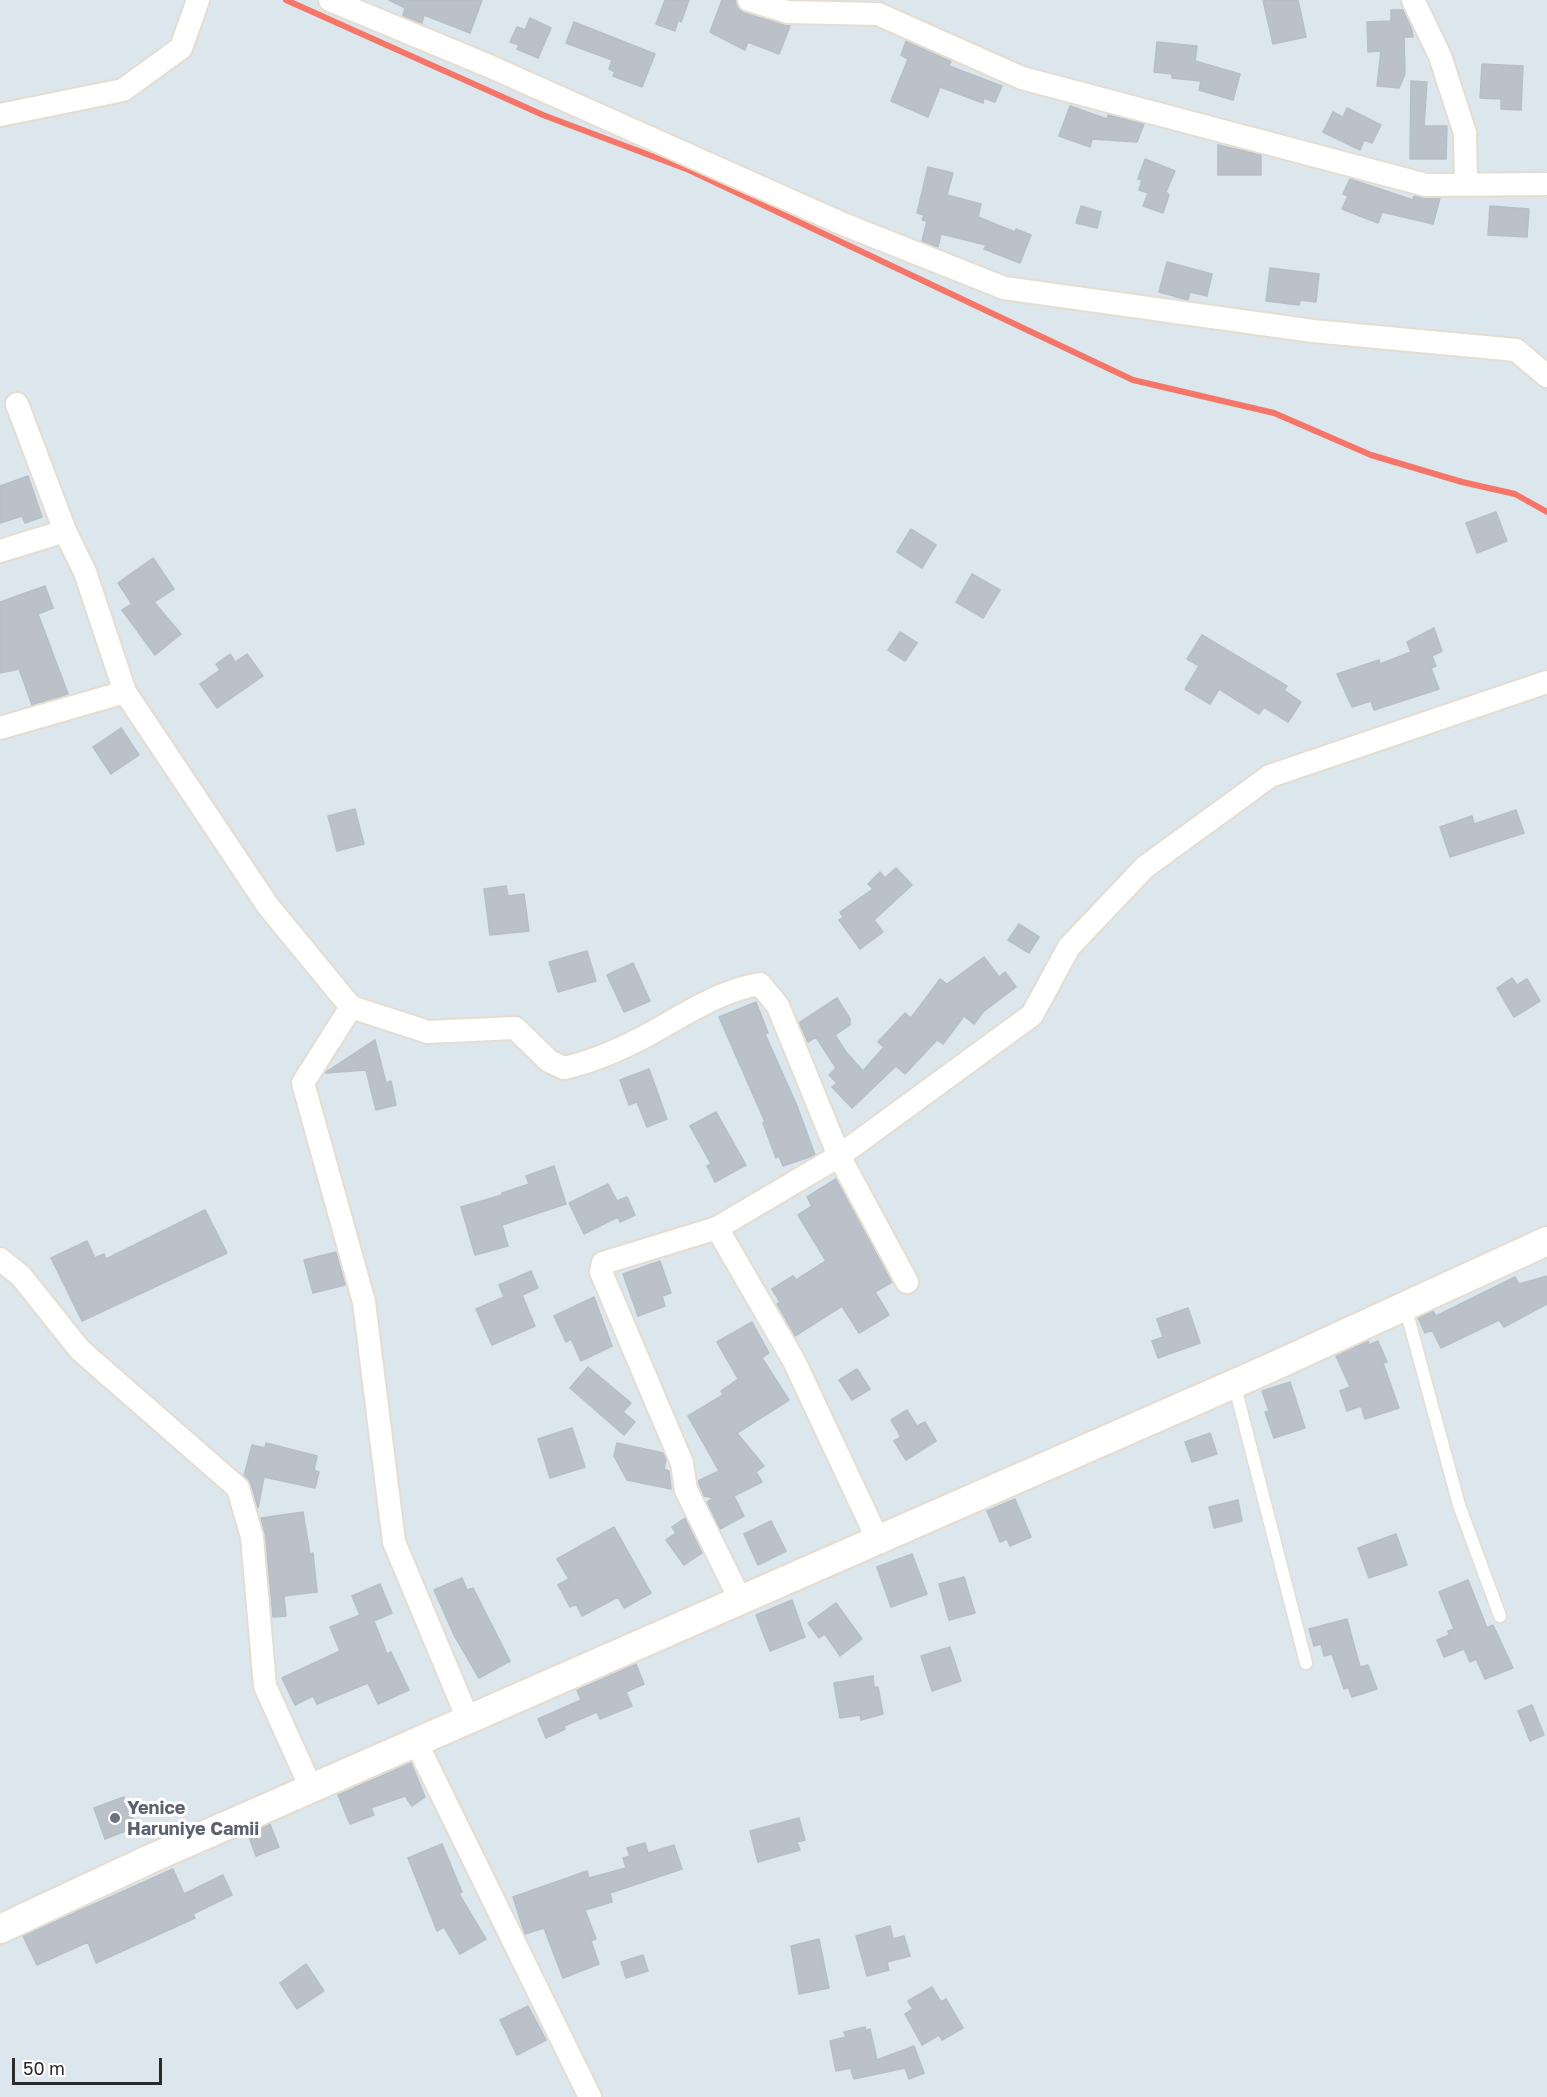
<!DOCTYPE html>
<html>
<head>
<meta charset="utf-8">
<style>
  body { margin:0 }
  #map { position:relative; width:1547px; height:2097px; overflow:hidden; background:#dbe6ed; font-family:"Golos Text",sans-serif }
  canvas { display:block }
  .scale { position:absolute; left:12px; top:2058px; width:150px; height:27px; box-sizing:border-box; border:3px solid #2a2a2a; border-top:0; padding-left:8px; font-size:18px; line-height:21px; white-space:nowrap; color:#2a2a2a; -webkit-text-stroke:4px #fff; paint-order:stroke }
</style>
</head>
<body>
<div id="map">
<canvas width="1547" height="2097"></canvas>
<div class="scale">50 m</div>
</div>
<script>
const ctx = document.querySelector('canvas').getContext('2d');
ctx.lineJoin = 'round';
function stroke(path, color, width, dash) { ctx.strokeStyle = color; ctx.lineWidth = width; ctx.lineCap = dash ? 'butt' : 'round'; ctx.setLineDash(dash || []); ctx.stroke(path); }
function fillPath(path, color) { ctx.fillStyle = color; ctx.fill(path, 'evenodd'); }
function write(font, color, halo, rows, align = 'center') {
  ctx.font = font + ' "Golos Text",sans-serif'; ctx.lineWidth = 6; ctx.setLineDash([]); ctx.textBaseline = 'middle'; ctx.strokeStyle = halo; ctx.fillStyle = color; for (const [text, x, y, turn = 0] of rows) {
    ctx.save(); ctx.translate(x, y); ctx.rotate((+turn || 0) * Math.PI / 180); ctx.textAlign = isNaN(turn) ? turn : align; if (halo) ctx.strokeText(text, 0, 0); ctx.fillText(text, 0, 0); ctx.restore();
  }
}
stroke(new Path2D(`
  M 286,0 L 543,115 L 689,170 L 1133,380 L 1274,413 L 1371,455 L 1462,482 L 1515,494 L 1547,512`), '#f57568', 6);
const building = new Path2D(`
  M 389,0 L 482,0 L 470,33 L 424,15 L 422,23 L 415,21 L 403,16 L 405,8 Z
  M 665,0 L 689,0 L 681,22 L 678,20 L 675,31 L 656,24 Z
  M 722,0 L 736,1 L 739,9 L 744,13 L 790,26 L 779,54 L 748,42 L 745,50 L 710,32 Z
  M 1263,0 L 1298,0 L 1306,37 L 1273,44 Z
  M 1391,10 L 1403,10 L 1412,30 L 1413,37 L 1404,37 L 1405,74 L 1399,88 L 1377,86 L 1381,51 L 1368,52 L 1367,22 L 1391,21 Z
  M 530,18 L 551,28 L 538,58 L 517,49 L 519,45 L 510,42 L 517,27 L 525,30 Z
  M 574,22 L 655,54 L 642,87 L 613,76 L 615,72 L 609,69 L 612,60 L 566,43 Z
  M 906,41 L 951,61 L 949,66 L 1002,86 L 995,102 L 984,98 L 983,103 L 940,87 L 928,117 L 891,101 L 908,59 L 901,55 Z
  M 1157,42 L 1197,46 L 1195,61 L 1240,74 L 1233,100 L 1199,90 L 1201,81 L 1172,78 L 1172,74 L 1154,72 Z
  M 1482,64 L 1523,66 L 1521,110 L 1501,109 L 1501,99 L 1480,98 Z
  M 1411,81 L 1427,82 L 1424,126 L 1447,126 L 1446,159 L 1410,159 Z
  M 1070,106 L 1107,119 L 1108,115 L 1144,124 L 1137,142 L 1092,139 L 1090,147 L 1059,136 Z
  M 1347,108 L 1381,125 L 1372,143 L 1364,140 L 1360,150 L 1323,132 L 1333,112 L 1343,117 Z
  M 1218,145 L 1261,155 L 1261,175 L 1218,175 Z
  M 1145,159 L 1175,171 L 1166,192 L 1169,195 L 1163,213 L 1143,206 L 1148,193 L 1139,190 L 1142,180 L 1138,179 Z
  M 928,167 L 953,173 L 947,195 L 981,204 L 978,217 L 1015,232 L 1016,229 L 1031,235 L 1020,263 L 984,249 L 986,245 L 941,234 L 938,247 L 922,241 L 927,221 L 922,220 L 924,215 L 917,213 Z
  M 1350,179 L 1413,200 L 1414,196 L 1440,198 L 1433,224 L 1382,212 L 1378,223 L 1342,209 L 1348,196 L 1343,194 Z
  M 1081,206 L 1101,212 L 1097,228 L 1076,223 Z
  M 1490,206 L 1529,209 L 1527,237 L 1488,235 Z
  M 1167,262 L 1212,274 L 1207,296 L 1190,292 L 1188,300 L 1159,292 Z
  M 1270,268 L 1319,274 L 1316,302 L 1300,300 L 1299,305 L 1266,301 Z
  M 28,476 L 42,517 L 25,523 L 22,516 L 0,523 L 0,486 Z
  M 1496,512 L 1507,541 L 1477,553 L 1466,523 Z
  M 911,529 L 936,545 L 922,568 L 897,552 Z
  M 153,558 L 174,589 L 154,602 L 181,634 L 155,655 L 122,610 L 132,604 L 118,583 Z
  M 972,574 L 1000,590 L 983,618 L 956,602 Z
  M 45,586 L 53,608 L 38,614 L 68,694 L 32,705 L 19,669 L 0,673 L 0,602 Z
  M 1434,628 L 1442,651 L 1432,656 L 1436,666 L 1431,668 L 1439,689 L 1374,710 L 1371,701 L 1352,707 L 1337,674 L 1379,660 L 1380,664 L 1411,652 L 1407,642 Z
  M 900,632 L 917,643 L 905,661 L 888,650 Z
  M 1202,635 L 1287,686 L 1284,690 L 1301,702 L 1288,722 L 1264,707 L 1259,714 L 1219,689 L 1210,704 L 1185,689 L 1199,666 L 1187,659 Z
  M 230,654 L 235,662 L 247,654 L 263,676 L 217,708 L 200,684 L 220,670 L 216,664 Z
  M 121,728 L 139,755 L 111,774 L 93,747 Z
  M 355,809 L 364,844 L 337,851 L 328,816 Z
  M 1516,810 L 1524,833 L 1450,857 L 1440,827 L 1472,816 L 1474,824 Z
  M 896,868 L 912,885 L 874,920 L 883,932 L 860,949 L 839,920 L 843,917 L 840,912 L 873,889 L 868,884 L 880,872 L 885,878 Z
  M 506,886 L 508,896 L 524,894 L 529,931 L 490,935 L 484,889 Z
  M 1019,924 L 1039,937 L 1029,953 L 1008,940 Z
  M 587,951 L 596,981 L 558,992 L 549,962 Z
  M 984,957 L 999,977 L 1005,972 L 1016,987 L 983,1012 L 974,1024 L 964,1016 L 943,1044 L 937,1040 L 905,1074 L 896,1066 L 852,1108 L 832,1087 L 837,1083 L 829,1075 L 836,1068 L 816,1037 L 808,1042 L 799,1023 L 837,998 L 850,1019 L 850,1025 L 835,1035 L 846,1052 L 863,1071 L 884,1047 L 878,1042 L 905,1013 L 911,1018 L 940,979 L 947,984 Z
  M 633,963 L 650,1001 L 624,1012 L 607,975 Z
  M 1512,978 L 1517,985 L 1527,979 L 1540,1001 L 1514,1017 L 1497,988 Z
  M 756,1002 L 768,1033 L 765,1034 L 797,1106 L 815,1155 L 783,1166 L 779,1156 L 776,1158 L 763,1123 L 765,1122 L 719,1017 Z
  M 375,1040 L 386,1083 L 391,1081 L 396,1105 L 376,1110 L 366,1070 L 325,1073 Z
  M 649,1069 L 667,1119 L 647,1127 L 637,1102 L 629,1105 L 620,1080 Z
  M 716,1112 L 746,1165 L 715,1182 L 707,1166 L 711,1164 L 690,1126 Z
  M 554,1166 L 566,1204 L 502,1225 L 508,1246 L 475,1255 L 461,1207 L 502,1195 L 502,1193 L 529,1184 L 526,1176 Z
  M 836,1179 L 892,1282 L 875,1292 L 889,1315 L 859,1333 L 842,1306 L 795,1336 L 777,1304 L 780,1302 L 772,1289 L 793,1276 L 796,1280 L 826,1261 L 798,1215 L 812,1206 L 807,1197 Z
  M 608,1184 L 617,1201 L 627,1197 L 635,1215 L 620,1222 L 618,1217 L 584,1234 L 569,1203 Z
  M 205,1210 L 227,1253 L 82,1321 L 51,1258 L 87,1241 L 95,1258 L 104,1254 L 106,1259 Z
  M 336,1252 L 345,1285 L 313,1293 L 304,1260 Z
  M 660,1261 L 671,1293 L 662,1296 L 665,1306 L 638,1316 L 623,1274 Z
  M 531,1271 L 538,1288 L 522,1295 L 535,1326 L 492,1345 L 476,1309 L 504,1297 L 499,1285 Z
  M 1547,1276 L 1547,1304 L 1504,1327 L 1499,1320 L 1441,1348 L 1432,1330 L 1425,1333 L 1418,1318 L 1433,1311 L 1436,1316 L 1515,1277 L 1519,1284 Z
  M 594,1297 L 612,1346 L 581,1361 L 571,1339 L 566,1342 L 554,1316 Z
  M 1188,1308 L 1200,1343 L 1158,1358 L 1152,1341 L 1163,1337 L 1157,1319 Z
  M 752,1322 L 769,1353 L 762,1358 L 789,1400 L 737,1433 L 764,1466 L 756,1472 L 762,1482 L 734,1496 L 744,1516 L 720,1529 L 707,1502 L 713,1498 L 704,1496 L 698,1481 L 719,1471 L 688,1416 L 723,1395 L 721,1391 L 738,1379 L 717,1342 Z
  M 1368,1341 L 1369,1345 L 1378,1341 L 1387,1362 L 1383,1363 L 1399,1408 L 1365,1419 L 1361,1406 L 1347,1411 L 1340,1391 L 1350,1387 L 1336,1356 Z
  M 588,1367 L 631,1403 L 623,1412 L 635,1422 L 624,1435 L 570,1388 Z
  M 857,1369 L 870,1389 L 852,1400 L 839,1380 Z
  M 1290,1382 L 1305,1428 L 1274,1438 L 1265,1412 L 1269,1411 L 1262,1391 Z
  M 907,1410 L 917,1426 L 925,1422 L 936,1441 L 906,1460 L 894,1441 L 901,1437 L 891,1420 Z
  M 572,1428 L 585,1467 L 550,1478 L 538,1439 Z
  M 1210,1433 L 1217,1454 L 1192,1462 L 1185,1442 Z
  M 266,1443 L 317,1456 L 314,1470 L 319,1472 L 315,1488 L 264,1477 L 258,1508 L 251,1484 L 244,1476 L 252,1445 L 265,1448 Z
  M 617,1443 L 663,1453 L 666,1459 L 664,1469 L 669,1471 L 671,1489 L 627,1480 L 614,1456 Z
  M 1015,1499 L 1031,1537 L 1010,1546 L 1007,1539 L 1000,1542 L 987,1511 Z
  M 1238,1500 L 1242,1521 L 1214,1528 L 1209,1507 Z
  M 303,1512 L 310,1554 L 313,1553 L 317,1592 L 284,1596 L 286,1616 L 273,1617 L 265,1536 L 261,1518 Z
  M 685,1518 L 702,1553 L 684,1565 L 666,1540 L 676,1533 L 672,1527 Z
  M 771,1521 L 786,1551 L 758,1565 L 744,1534 Z
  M 614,1527 L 651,1593 L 624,1608 L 618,1597 L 582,1616 L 576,1604 L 570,1607 L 558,1585 L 569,1579 L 557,1559 Z
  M 1396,1534 L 1407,1565 L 1369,1578 L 1358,1548 Z
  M 912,1554 L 927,1594 L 891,1607 L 877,1567 Z
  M 964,1577 L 975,1613 L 949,1620 L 939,1584 Z
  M 462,1578 L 467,1590 L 473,1588 L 510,1661 L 479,1678 L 454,1635 L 434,1590 Z
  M 1468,1580 L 1487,1628 L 1493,1625 L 1513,1668 L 1485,1679 L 1476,1659 L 1470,1662 L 1464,1649 L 1444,1657 L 1437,1640 L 1449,1635 L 1448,1631 L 1454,1629 L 1439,1592 Z
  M 380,1584 L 392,1613 L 374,1621 L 387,1654 L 391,1652 L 409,1690 L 378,1704 L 368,1683 L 317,1704 L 313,1696 L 295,1705 L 282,1678 L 340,1651 L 330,1627 L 360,1615 L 352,1596 Z
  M 792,1600 L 805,1637 L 770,1651 L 756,1615 Z
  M 836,1603 L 862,1639 L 840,1656 L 825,1634 L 819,1638 L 808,1623 Z
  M 1347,1619 L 1360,1667 L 1368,1665 L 1377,1689 L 1352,1697 L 1348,1687 L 1344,1689 L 1332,1654 L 1324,1656 L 1321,1644 L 1314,1646 L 1309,1629 Z
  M 950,1647 L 961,1681 L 932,1691 L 921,1656 Z
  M 636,1664 L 644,1684 L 626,1692 L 632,1706 L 600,1719 L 597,1712 L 564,1726 L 565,1729 L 546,1738 L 538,1719 L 581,1700 L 577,1690 Z
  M 873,1676 L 874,1687 L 878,1687 L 883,1714 L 861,1720 L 860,1715 L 840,1718 L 834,1683 Z
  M 1532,1705 L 1544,1735 L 1530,1741 L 1518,1711 Z
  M 411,1763 L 425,1797 L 412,1806 L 405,1796 L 371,1808 L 374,1815 L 350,1824 L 338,1795 Z
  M 124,1797 L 136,1827 L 105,1839 L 94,1808 Z
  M 799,1818 L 805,1840 L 797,1842 L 800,1850 L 758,1862 L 750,1831 Z
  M 270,1824 L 279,1847 L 256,1856 L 248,1834 Z
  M 645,1843 L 648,1853 L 674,1845 L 682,1869 L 610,1893 L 612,1902 L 585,1910 L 596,1939 L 591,1941 L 599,1964 L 563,1978 L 544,1928 L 525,1934 L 513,1897 L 587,1871 L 589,1878 L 626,1868 L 623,1858 L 630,1856 L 627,1848 Z
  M 442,1844 L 462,1892 L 459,1894 L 486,1939 L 460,1954 L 444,1927 L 437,1931 L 408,1858 Z
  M 173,1869 L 184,1894 L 223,1875 L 232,1895 L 193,1914 L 195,1918 L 96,1963 L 88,1942 L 37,1965 L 23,1936 Z
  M 890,1926 L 893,1939 L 904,1936 L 910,1956 L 887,1962 L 889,1970 L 867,1976 L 856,1936 Z
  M 819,1939 L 829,1988 L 799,1994 L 791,1946 Z
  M 643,1955 L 648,1971 L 626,1978 L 621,1962 Z
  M 306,1964 L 324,1991 L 297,2009 L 280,1983 Z
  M 932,1987 L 941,2002 L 946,1999 L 963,2028 L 942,2040 L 939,2035 L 922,2045 L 905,2014 L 913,2009 L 908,2001 Z
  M 528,2006 L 546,2040 L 517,2055 L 500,2020 Z
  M 865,2027 L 866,2031 L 870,2029 L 877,2060 L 914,2046 L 924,2073 L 909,2079 L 905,2068 L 854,2079 L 851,2070 L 856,2067 L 836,2071 L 830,2041 L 846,2037 L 844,2032 Z`);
fillPath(building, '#bbc1c8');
stroke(building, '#b5bfc8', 1.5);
const service = new Path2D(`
  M 1405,1306 L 1459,1505 L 1500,1616
  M 1234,1383 L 1306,1663`);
const minor = new Path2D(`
  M 330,0 L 489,66 L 843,224 L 1004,288 L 1313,331 L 1516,350 L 1547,376
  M 749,0 L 788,12 L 878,14 L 1022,78 L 1426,185 L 1547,184
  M 1413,0 L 1440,56 L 1465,133 L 1466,184
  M 0,115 L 123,90 L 181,48 L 198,0
  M 17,404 L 65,531 L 85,572 L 125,692 L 268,906 L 351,1007 L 428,1032 L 515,1028 L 549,1061 L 564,1068 C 591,1062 617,1051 642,1038 C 680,1018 717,991 760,984 L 778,1006 L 839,1156 L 907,1282
  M 0,551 L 65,531
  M 0,728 L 125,692
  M 351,1007 L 303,1083 L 364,1302 L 394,1542 L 468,1719
  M 717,1228 L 794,1361 L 878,1540
  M 0,1259 L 21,1276 L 80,1350 L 238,1488 L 252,1537 L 265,1686 L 311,1788
  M 741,1601 L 686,1490 L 682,1463 L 601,1272 L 603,1263 L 717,1228 L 839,1156 L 1032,1015 L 1069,947 L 1145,867 L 1270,776 L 1547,682
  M 416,1742 L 590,2097`);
const tertiary = new Path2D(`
  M 0,1929 L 150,1859 L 1270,1368 L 1547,1241`);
stroke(service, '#e4ddd0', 15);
stroke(minor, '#e4ddd0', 26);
stroke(tertiary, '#e4ddd0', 32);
stroke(service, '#fff', 12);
stroke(minor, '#fff', 22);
stroke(tertiary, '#fff', 28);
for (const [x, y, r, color] of [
  [115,1818,6,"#6b7280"]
]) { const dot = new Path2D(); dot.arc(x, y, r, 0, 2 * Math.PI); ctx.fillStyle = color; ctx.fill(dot); stroke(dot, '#fff', 2); }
write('bold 18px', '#5b616d', '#fff', [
  ["Yenice",127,1808],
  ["Haruniye Camii",127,1829]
], 'left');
</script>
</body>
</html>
